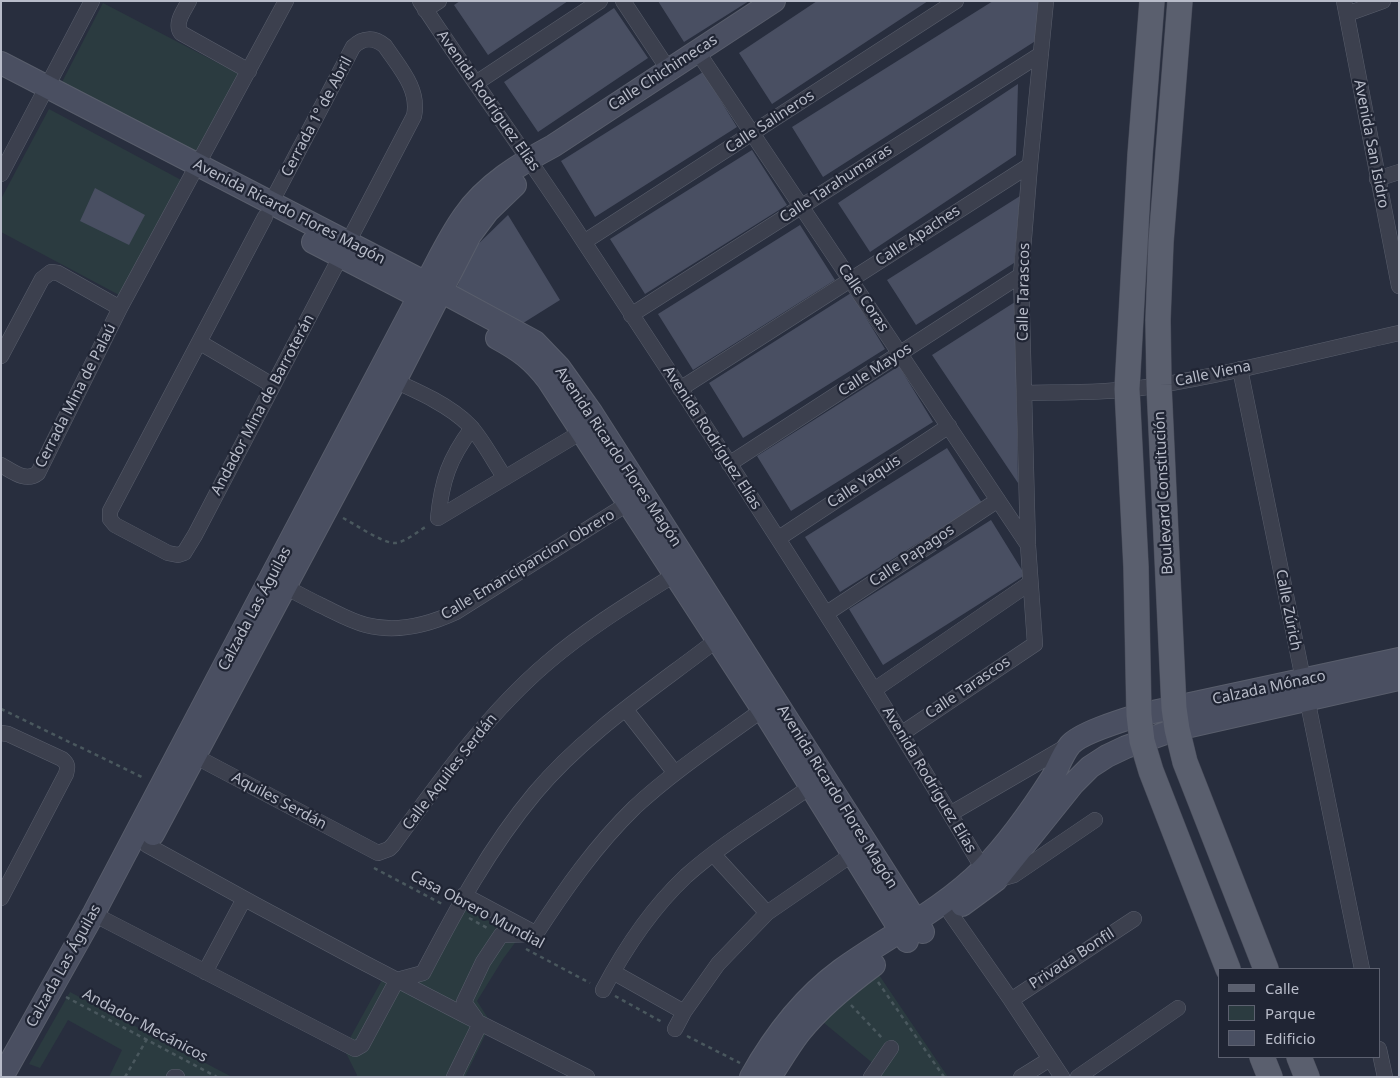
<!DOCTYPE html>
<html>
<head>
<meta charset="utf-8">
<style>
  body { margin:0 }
  #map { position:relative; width:1400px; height:1078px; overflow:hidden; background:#282e3e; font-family:"Noto Sans",sans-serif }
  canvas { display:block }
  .frame { position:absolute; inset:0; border:2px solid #b8bcc9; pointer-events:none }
  .legend { position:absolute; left:1218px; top:968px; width:162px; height:90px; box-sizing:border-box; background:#202534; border:1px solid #5d6170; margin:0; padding:6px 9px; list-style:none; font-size:15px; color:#b8bcc9 }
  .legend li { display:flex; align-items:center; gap:10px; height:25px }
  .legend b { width:25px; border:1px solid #5d6170 }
</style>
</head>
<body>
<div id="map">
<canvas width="1400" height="1078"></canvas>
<div class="frame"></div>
<ul class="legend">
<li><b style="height:6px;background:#5a5f6e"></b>Calle</li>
<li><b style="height:14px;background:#2b3b40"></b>Parque</li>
<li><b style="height:14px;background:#494f62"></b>Edificio</li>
</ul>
</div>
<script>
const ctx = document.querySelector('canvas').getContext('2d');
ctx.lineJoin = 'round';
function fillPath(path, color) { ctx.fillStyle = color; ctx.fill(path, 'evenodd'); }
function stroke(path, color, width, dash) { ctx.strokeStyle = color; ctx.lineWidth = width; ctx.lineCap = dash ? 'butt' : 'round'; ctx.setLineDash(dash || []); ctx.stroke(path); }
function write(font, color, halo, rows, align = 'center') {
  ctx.font = font + ' "Noto Sans",sans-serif'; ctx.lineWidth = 4.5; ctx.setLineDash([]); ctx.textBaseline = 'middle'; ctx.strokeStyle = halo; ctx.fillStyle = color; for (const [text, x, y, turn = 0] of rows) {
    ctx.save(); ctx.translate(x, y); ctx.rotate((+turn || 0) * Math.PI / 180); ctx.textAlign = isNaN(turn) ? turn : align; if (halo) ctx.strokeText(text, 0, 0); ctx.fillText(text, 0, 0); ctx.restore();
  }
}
fillPath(new Path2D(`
  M 103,3 L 241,75 L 198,157 L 60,86 Z
  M 49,109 L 183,181 L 121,296 L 1,232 L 1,199 Z
  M 456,905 L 520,936 L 503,959 L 477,1001 L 491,1023 L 465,1077 L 356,1077 L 357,1075 L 344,1049 L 382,980 L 422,969 Z
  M 875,969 L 948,1077 L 867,1077 L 875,1065 L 818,1018 Z
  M 70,992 L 232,1077 L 109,1077 L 122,1050 L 68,1020 L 40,1068 L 29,1064 Z`), '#2b3b40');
fillPath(new Path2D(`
  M 460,1 L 568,1 L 488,55 L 454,5 Z
  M 658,1 L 749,1 L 684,42 Z
  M 817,1 L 928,1 L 772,104 L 739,53 Z
  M 993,1 L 1040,1 L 1037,40 L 823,177 L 792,127 Z
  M 614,8 L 648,58 L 538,132 L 504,82 Z
  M 703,72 L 737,127 L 595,217 L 561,161 Z
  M 1018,84 L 1016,155 L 870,252 L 838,203 Z
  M 752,150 L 787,205 L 645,294 L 610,239 Z
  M 95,188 L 145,215 L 129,245 L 80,221 Z
  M 1020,196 L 1014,263 L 916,325 L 887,280 Z
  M 508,215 L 560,300 L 520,325 L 456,290 L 472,250 Z
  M 800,225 L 835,280 L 693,370 L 658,314 Z
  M 851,293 L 885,349 L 743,438 L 709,383 Z
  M 1015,302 L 1018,483 L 932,355 Z
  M 899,366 L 933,422 L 791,511 L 757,456 Z
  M 947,448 L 982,503 L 840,592 L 805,537 Z
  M 991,520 L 1025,575 L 883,665 L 849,609 Z`), '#494f62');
const street = new Path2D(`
  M 189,1 C 184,11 174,23 181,33 L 249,71
  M 420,1 C 473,82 531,160 584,242 C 720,448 856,655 983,869 L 996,880 L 1014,875 L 1095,820
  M 623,1 L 668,69
  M 1344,1 L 1399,286
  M 425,10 L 439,1
  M 1347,14 L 1383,1
  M 697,51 L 1028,545
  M 476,83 L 600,1
  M 1,174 L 92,1
  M 1377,179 L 1399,172
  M 265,217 L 110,511 L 110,519 L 115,525 L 168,553 L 178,555 L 184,553 L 195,535 L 414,116 C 420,89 399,67 385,46 C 374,37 363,37 353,47 L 271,203
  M 584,242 L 956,1
  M 631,315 L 1041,54
  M 199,342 L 272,385
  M 1,356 L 42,279 L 51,272 L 58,273 L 120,308
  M 1240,369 L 1362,969
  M 388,378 C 415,390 450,405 470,426 C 483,440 494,462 505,478
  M 680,389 L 1030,165
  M 1025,393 C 1067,392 1111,393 1154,386 C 1236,373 1317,351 1399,333
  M 729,464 L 1021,275
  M 1,465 C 12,471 26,483 38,473 L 120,308 L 286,1
  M 438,518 L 583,431
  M 438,518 C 442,480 449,459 472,428
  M 779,538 L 949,426
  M 279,583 C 292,591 306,598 320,605 C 335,612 350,621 366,625 C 397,633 428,625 456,612 L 635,499
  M 827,613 L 998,500
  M 874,690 L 1030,583
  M 626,710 L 675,773
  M 1,733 L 8,734 L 62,759 C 68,764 68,767 66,774 L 1,898
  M 901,734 L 1035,644 L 1028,545 L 1021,275 L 1030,165 L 1046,1
  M 187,752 L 378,853 L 389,849 L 393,845 C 440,781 486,715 547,663 C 589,627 636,599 682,570
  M 950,814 L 1067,746
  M 147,845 C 292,926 438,1003 587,1077
  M 713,854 L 767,913
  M 464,895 L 535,933
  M 946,901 L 951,914 L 1011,1000 L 1062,1077
  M 94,913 L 105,920 L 355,1049 L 362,1045 L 397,980
  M 536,934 C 565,889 596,845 635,807 C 676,769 724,738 769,705
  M 205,972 L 244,899
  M 613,972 L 684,1012
  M 397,980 L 423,973 C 456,910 489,848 535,793 C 585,733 656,687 718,639
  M 603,990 C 625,948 651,909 686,876 C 724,842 769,816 810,787
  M 1011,1000 L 1134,919
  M 476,1019 L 464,1002 L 483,962 L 501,935 L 536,934
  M 675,1029 L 684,1012 L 718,964 L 767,913 L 860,849
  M 1379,1049 L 1385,1077
  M 174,1077 L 177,1077
  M 454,1077 L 480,1024
  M 871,1077 L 891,1048
  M 1021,1077 L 1050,1059
  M 1078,1077 L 1178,1008`);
const secondary = new Path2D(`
  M 1,63 L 426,283 L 535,342 L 559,367 L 591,412 L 923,932
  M 313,242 L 431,303
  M 497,338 C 519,350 532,359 548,380 L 763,710 L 907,941
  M 153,834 L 395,381 L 470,235 L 488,211 L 515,185
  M 962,905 L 996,880 L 1073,784 L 1090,767 L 1107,756 L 1126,747 L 1177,729 L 1399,679
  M 2,1077 L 94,913 L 426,283 C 438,261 449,237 464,216 C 485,185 521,163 553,146 L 774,1
  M 751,1077 C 774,1036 803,998 841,970 C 888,936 941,911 983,869 C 1009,842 1031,811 1052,778 C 1058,768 1062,755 1070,745 C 1080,733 1123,720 1139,715 L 1399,659
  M 770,1077 C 780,1062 789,1046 800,1032 C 821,1006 847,985 874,965`);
const primary = new Path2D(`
  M 1152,1 L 1140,155 L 1127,389 L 1136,567 L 1139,715 L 1142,741 L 1151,771 L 1228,969
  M 1180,1 L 1161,242 L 1158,320 L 1159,385 L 1174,708 L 1177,729 L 1185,762 L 1266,969
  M 1262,1057 L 1270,1077
  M 1299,1057 L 1307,1077`);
stroke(street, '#595e6c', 16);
stroke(secondary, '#595e6c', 24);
stroke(primary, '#454957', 26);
stroke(new Path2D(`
  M 343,518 C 355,524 383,544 396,543 C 407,541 417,532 427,526
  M 1,709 L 144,778
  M 374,868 L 444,905
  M 469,918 L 489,929
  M 526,949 L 590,983
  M 878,982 L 944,1077
  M 615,996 L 662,1022
  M 66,997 L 217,1077
  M 851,1005 L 882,1038
  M 687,1036 L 740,1063
  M 125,1077 L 147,1039`), '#4a585e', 2.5, [4, 4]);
stroke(street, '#3c404e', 15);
stroke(secondary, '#4a4f61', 22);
stroke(primary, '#5a5f6e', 25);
write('15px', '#b8bcc9', '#202534', [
  ["Calle Chichimecas",663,73,-33],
  ["Avenida Rodríguez Elías",488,101,55],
  ["Cerrada 1° de Abril",317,117,-62],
  ["Calle Salineros",770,122,-33],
  ["Avenida San Isidro",1371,144,79],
  ["Calle Tarahumaras",836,184,-33],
  ["Avenida Ricardo Flores Magón",289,212,27],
  ["Calle Apaches",918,236,-33],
  ["Calle Tarascos",1024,292,-89],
  ["Calle Coras",863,298,56],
  ["Calle Mayos",875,370,-33],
  ["Calle Viena",1213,374,-12],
  ["Cerrada Mina de Palaú",76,396,-63],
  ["Andador Mina de Barroterán",263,405,-62],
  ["Avenida Rodríguez Elías",712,438,57],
  ["Avenida Ricardo Flores Magón",618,457,56],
  ["Calle Yaquis",864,482,-33],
  ["Boulevard Constitución",1164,493,-93],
  ["Calle Papagos",912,556,-34],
  ["Calle Emancipancion Obrero",528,565,-31],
  ["Calzada Las Águilas",255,609,-62],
  ["Calle Zúrich",1288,610,79],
  ["Calle Tarascos",968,688,-34],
  ["Calzada Mónaco",1269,688,-12],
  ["Calle Aquiles Serdán",450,772,-52],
  ["Avenida Rodríguez Elías",929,780,59],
  ["Avenida Ricardo Flores Magón",837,797,58],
  ["Aquiles Serdán",279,801,28],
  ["Casa Obrero Mundial",477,910,28],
  ["Privada Bonfil",1072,959,-33],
  ["Calzada Las Águilas",64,966,-61],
  ["Andador Mecánicos",145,1026,28]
]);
</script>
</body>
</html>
